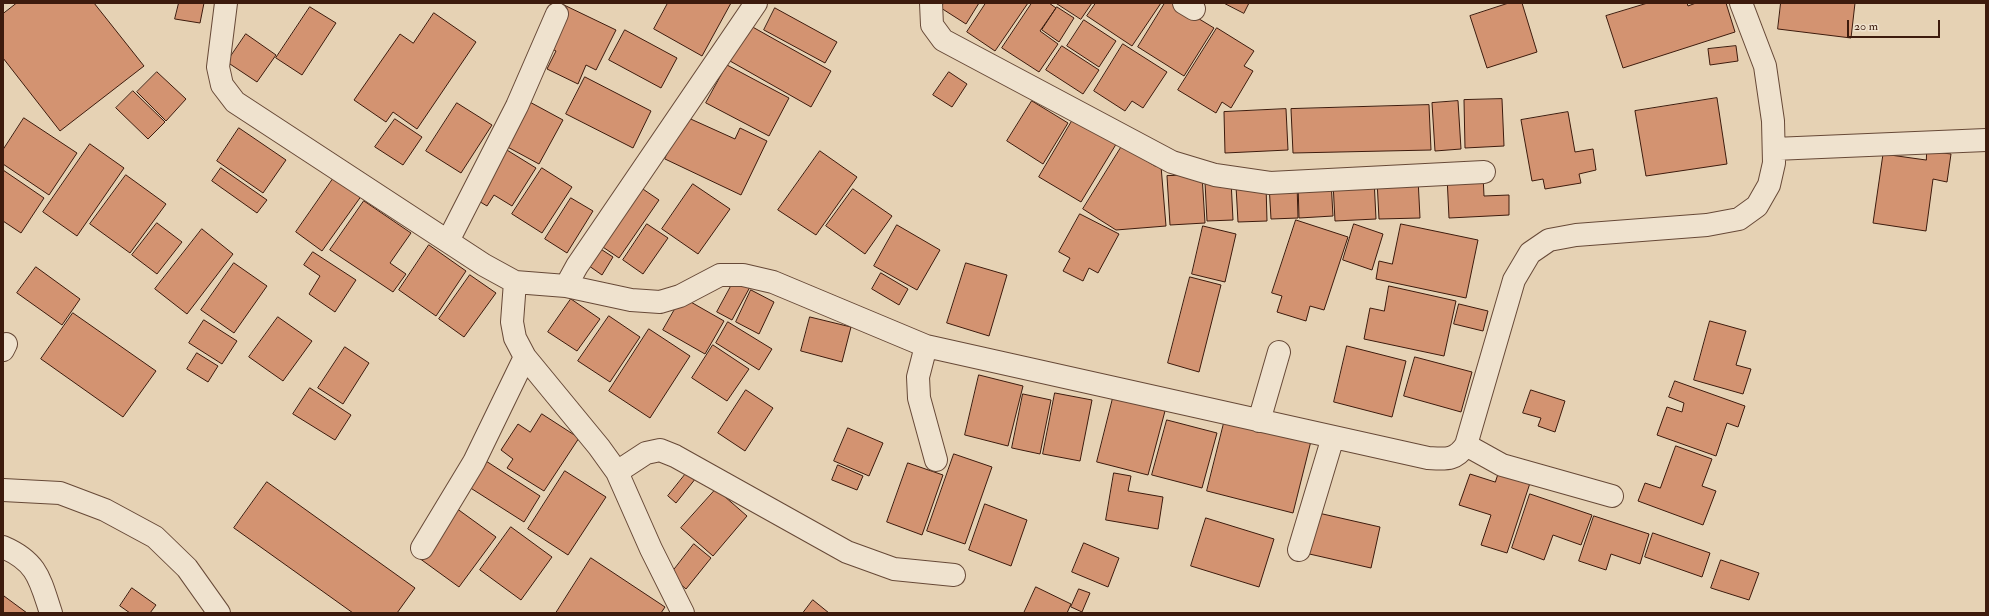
<!DOCTYPE html>
<html>
<head>
<meta charset="utf-8">
<style>
  body { margin:0 }
  #map { position:relative; width:1989px; height:616px; overflow:hidden; background:#e6d2b4; font-family:"IM FELL Double Pica",serif }
  canvas { display:block }
  .frame { position:absolute; inset:0; border:4px solid #3d1b0d; pointer-events:none }
  .scale { position:absolute; left:1847px; top:20px; width:93px; height:18px; box-sizing:border-box; border:2px solid #3d1b0d; border-top:0; padding-left:5px; font-size:12px; line-height:14px; white-space:nowrap; color:#3d1b0d; -webkit-text-stroke:3px #efe2ce; paint-order:stroke }
</style>
</head>
<body>
<div id="map">
<canvas width="1989" height="616"></canvas>
<div class="frame"></div>
<div class="scale">20 m</div>
</div>
<script>
const ctx = document.querySelector('canvas').getContext('2d');
ctx.lineJoin = 'round';
function fillPath(path, color) { ctx.fillStyle = color; ctx.fill(path, 'evenodd'); }
function stroke(path, color, width, dash) { ctx.strokeStyle = color; ctx.lineWidth = width; ctx.lineCap = dash ? 'butt' : 'round'; ctx.setLineDash(dash || []); ctx.stroke(path); }
const building = new Path2D(`
  M 17,3 L 94,3 L 144,66 L 60,131 L 3,58 L 3,14 Z
  M 179,3 L 204,3 L 200,23 L 175,19 Z
  M 668,3 L 731,3 L 702,56 L 654,29 Z
  M 944,3 L 979,3 L 966,24 L 941,8 Z
  M 986,3 L 1028,3 L 995,51 L 967,32 Z
  M 1032,3 L 1049,3 L 1056,8 L 1040,31 L 1058,44 L 1039,72 L 1002,48 Z
  M 1056,3 L 1092,3 L 1081,19 Z
  M 1096,3 L 1161,3 L 1132,46 L 1087,16 Z
  M 1165,3 L 1173,3 L 1214,28 L 1184,76 L 1138,47 Z
  M 1224,3 L 1249,3 L 1244,13 Z
  M 1509,3 L 1522,3 L 1537,52 L 1487,68 L 1470,16 Z
  M 1648,3 L 1687,3 L 1688,6 L 1696,3 L 1726,3 L 1735,32 L 1623,68 L 1606,16 Z
  M 1781,3 L 1855,3 L 1851,38 L 1778,29 Z
  M 564,5 L 616,30 L 596,70 L 586,65 L 578,84 L 547,69 L 556,51 L 544,45 Z
  M 310,7 L 336,23 L 302,75 L 276,58 Z
  M 1057,7 L 1074,18 L 1059,42 L 1042,30 Z
  M 775,8 L 837,42 L 825,63 L 764,30 Z
  M 434,13 L 476,42 L 417,129 L 393,112 L 386,122 L 354,100 L 400,34 L 413,43 Z
  M 1084,20 L 1116,41 L 1099,67 L 1067,46 Z
  M 749,25 L 831,71 L 811,107 L 730,61 Z
  M 1217,28 L 1254,51 L 1244,66 L 1253,71 L 1231,108 L 1222,102 L 1216,113 L 1178,90 Z
  M 625,30 L 677,58 L 661,88 L 609,60 Z
  M 246,34 L 276,55 L 257,82 L 227,62 Z
  M 1123,44 L 1167,72 L 1143,108 L 1132,101 L 1125,111 L 1094,91 Z
  M 1062,46 L 1099,70 L 1083,94 L 1046,70 Z
  M 1736,46 L 1738,61 L 1710,65 L 1708,49 Z
  M 727,65 L 789,98 L 769,136 L 706,103 Z
  M 157,72 L 186,99 L 166,121 L 137,92 Z
  M 949,72 L 967,84 L 952,107 L 933,95 Z
  M 585,77 L 651,111 L 633,148 L 566,114 Z
  M 133,91 L 165,122 L 148,139 L 116,108 Z
  M 1717,98 L 1727,164 L 1646,176 L 1635,111 Z
  M 1502,99 L 1504,146 L 1465,148 L 1464,100 Z
  M 526,100 L 563,120 L 539,164 L 502,144 Z
  M 1032,101 L 1068,123 L 1043,164 L 1007,141 Z
  M 1458,101 L 1461,149 L 1435,151 L 1432,103 Z
  M 457,103 L 492,125 L 461,173 L 426,151 Z
  M 1429,105 L 1431,150 L 1293,153 L 1291,109 Z
  M 1286,109 L 1288,150 L 1225,153 L 1224,112 Z
  M 1568,112 L 1575,152 L 1593,149 L 1596,170 L 1579,174 L 1581,183 L 1545,189 L 1543,179 L 1532,181 L 1521,120 Z
  M 684,116 L 735,139 L 740,128 L 767,141 L 741,195 L 665,159 Z
  M 1075,116 L 1118,141 L 1081,202 L 1039,177 Z
  M 24,118 L 77,153 L 49,195 L 3,164 L 3,150 Z
  M 395,119 L 422,137 L 403,165 L 375,147 Z
  M 239,128 L 286,160 L 263,193 L 217,161 Z
  M 90,144 L 124,168 L 77,236 L 43,212 Z
  M 1122,146 L 1155,166 L 1161,166 L 1166,226 L 1116,230 L 1083,209 Z
  M 502,147 L 536,168 L 512,206 L 494,195 L 487,206 L 472,197 Z
  M 820,151 L 857,177 L 816,235 L 778,210 Z
  M 1927,151 L 1951,154 L 1947,182 L 1933,179 L 1926,231 L 1873,223 L 1883,154 L 1926,160 Z
  M 221,168 L 267,200 L 257,213 L 212,181 Z
  M 542,168 L 572,187 L 542,233 L 512,214 Z
  M 3,170 L 44,198 L 21,233 L 3,221 Z
  M 126,175 L 166,204 L 130,253 L 90,224 Z
  M 1202,175 L 1205,223 L 1170,225 L 1167,176 Z
  M 1483,175 L 1484,196 L 1509,195 L 1509,215 L 1449,218 L 1447,176 Z
  M 335,176 L 362,195 L 322,251 L 296,232 Z
  M 1418,178 L 1420,218 L 1379,219 L 1377,180 Z
  M 1374,179 L 1376,219 L 1335,221 L 1333,182 Z
  M 1231,180 L 1233,220 L 1207,221 L 1205,182 Z
  M 1331,181 L 1333,216 L 1299,218 L 1298,183 Z
  M 634,183 L 659,200 L 619,258 L 594,241 Z
  M 1297,183 L 1298,218 L 1271,219 L 1269,184 Z
  M 693,184 L 730,209 L 698,254 L 662,229 Z
  M 1266,185 L 1267,221 L 1238,222 L 1236,186 Z
  M 853,189 L 892,216 L 865,254 L 826,226 Z
  M 571,198 L 593,211 L 567,253 L 545,239 Z
  M 364,201 L 411,233 L 390,263 L 406,274 L 393,292 L 330,250 Z
  M 1080,214 L 1119,234 L 1098,273 L 1089,268 L 1083,281 L 1063,271 L 1070,258 L 1059,252 Z
  M 1296,220 L 1348,237 L 1324,310 L 1310,306 L 1306,321 L 1277,312 L 1282,296 L 1272,293 Z
  M 157,223 L 182,242 L 157,274 L 132,255 Z
  M 647,224 L 668,238 L 643,274 L 623,260 Z
  M 1354,224 L 1383,234 L 1372,270 L 1343,260 Z
  M 1401,224 L 1478,240 L 1466,298 L 1376,279 L 1379,261 L 1392,264 Z
  M 897,225 L 940,250 L 917,290 L 874,266 Z
  M 1203,226 L 1236,234 L 1225,282 L 1192,274 Z
  M 202,229 L 233,254 L 187,314 L 155,289 Z
  M 593,244 L 613,257 L 602,275 L 582,261 Z
  M 429,245 L 466,271 L 436,316 L 399,290 Z
  M 313,252 L 356,280 L 335,312 L 309,294 L 320,276 L 304,265 Z
  M 234,263 L 267,286 L 234,333 L 201,310 Z
  M 966,263 L 1007,275 L 989,336 L 947,323 Z
  M 36,267 L 80,299 L 62,325 L 17,293 Z
  M 881,273 L 908,289 L 899,305 L 872,289 Z
  M 470,275 L 496,293 L 464,337 L 439,319 Z
  M 1190,277 L 1221,285 L 1199,372 L 1168,363 Z
  M 735,279 L 750,287 L 732,320 L 717,312 Z
  M 1389,286 L 1456,301 L 1444,356 L 1364,339 L 1370,308 L 1384,311 Z
  M 751,290 L 774,302 L 759,334 L 736,322 Z
  M 682,297 L 724,321 L 705,354 L 663,330 Z
  M 571,299 L 600,319 L 577,351 L 548,332 Z
  M 1459,304 L 1488,311 L 1483,331 L 1454,324 Z
  M 73,313 L 156,371 L 123,417 L 41,359 Z
  M 609,316 L 640,337 L 610,382 L 578,361 Z
  M 278,317 L 312,341 L 283,381 L 249,357 Z
  M 810,317 L 851,327 L 842,362 L 801,351 Z
  M 204,320 L 237,341 L 222,364 L 189,343 Z
  M 1710,321 L 1746,331 L 1736,365 L 1751,369 L 1743,394 L 1694,380 Z
  M 728,322 L 772,349 L 759,370 L 716,343 Z
  M 649,329 L 690,356 L 650,418 L 609,391 Z
  M 713,345 L 749,369 L 727,401 L 692,378 Z
  M 1347,346 L 1406,361 L 1392,417 L 1334,402 Z
  M 345,347 L 369,363 L 343,404 L 318,388 Z
  M 197,353 L 218,366 L 208,382 L 187,369 Z
  M 1415,357 L 1472,372 L 1461,412 L 1404,396 Z
  M 979,375 L 1023,386 L 1008,446 L 965,435 Z
  M 1675,381 L 1745,406 L 1738,427 L 1727,423 L 1716,456 L 1657,435 L 1667,407 L 1682,412 L 1684,403 L 1669,397 Z
  M 310,388 L 351,415 L 335,440 L 293,414 Z
  M 746,390 L 773,408 L 745,451 L 718,433 Z
  M 1531,390 L 1565,401 L 1555,432 L 1538,426 L 1541,418 L 1523,413 Z
  M 1055,393 L 1092,400 L 1080,461 L 1043,454 Z
  M 1023,394 L 1051,400 L 1040,454 L 1012,448 Z
  M 1113,398 L 1165,411 L 1148,475 L 1097,462 Z
  M 542,414 L 579,438 L 544,491 L 507,468 L 513,459 L 501,450 L 518,424 L 530,432 Z
  M 1225,419 L 1311,441 L 1293,513 L 1207,491 Z
  M 1167,420 L 1217,433 L 1202,488 L 1152,475 Z
  M 848,428 L 883,443 L 869,476 L 834,461 Z
  M 1676,446 L 1712,459 L 1702,486 L 1716,491 L 1703,525 L 1638,501 L 1645,483 L 1660,488 Z
  M 954,454 L 992,467 L 965,544 L 927,531 Z
  M 486,461 L 540,496 L 524,522 L 469,487 Z
  M 908,463 L 943,475 L 922,535 L 887,522 Z
  M 838,465 L 863,476 L 857,490 L 832,480 Z
  M 1500,469 L 1531,480 L 1507,553 L 1481,545 L 1491,515 L 1459,505 L 1470,474 L 1495,482 Z
  M 565,471 L 606,497 L 568,555 L 528,529 Z
  M 688,471 L 696,478 L 676,503 L 668,496 Z
  M 1114,473 L 1131,476 L 1128,491 L 1163,497 L 1158,529 L 1106,520 Z
  M 267,482 L 415,588 L 397,613 L 353,613 L 234,528 Z
  M 716,489 L 747,516 L 713,556 L 681,528 Z
  M 1530,494 L 1592,515 L 1581,545 L 1553,535 L 1544,560 L 1512,548 Z
  M 985,504 L 1027,520 L 1011,566 L 969,550 Z
  M 456,508 L 496,537 L 459,587 L 419,558 Z
  M 1314,512 L 1380,527 L 1371,568 L 1305,553 Z
  M 1594,516 L 1649,534 L 1640,564 L 1611,554 L 1606,570 L 1579,561 Z
  M 1206,518 L 1274,539 L 1259,587 L 1191,566 Z
  M 511,527 L 552,557 L 521,600 L 480,570 Z
  M 1653,533 L 1710,553 L 1702,577 L 1645,557 Z
  M 1084,543 L 1119,558 L 1108,587 L 1072,572 Z
  M 694,544 L 711,558 L 686,589 L 670,575 Z
  M 591,558 L 665,607 L 661,613 L 556,613 Z
  M 1721,560 L 1759,573 L 1749,600 L 1711,588 Z
  M 1036,587 L 1071,604 L 1067,613 L 1024,613 Z
  M 132,588 L 156,605 L 150,613 L 130,613 L 120,606 Z
  M 1079,589 L 1090,593 L 1082,612 L 1071,607 Z
  M 4,596 L 27,613 L 3,613 Z
  M 813,600 L 829,613 L 803,613 Z`);
fillPath(building, '#d39371');
stroke(building, '#3d1b0d', 1);
const minor = new Path2D(`
  M 226,3 L 218,67 L 222,85 L 235,102 L 484,265 L 515,282 L 512,322 L 515,338 L 525,357 L 599,447 L 617,472 L 651,549 L 683,613
  M 931,3 L 932,25 L 943,40 L 1172,162 L 1215,175 L 1270,183 L 1484,172
  M 1184,3 L 1194,9
  M 1774,149 L 1986,140
  M 448,241 L 517,106 L 557,14
  M 515,282 L 566,286 L 631,300 L 660,302 L 680,296 L 720,275 L 743,275 L 773,282 L 926,346 L 1428,458 C 1446,459 1455,461 1466,445 L 1514,280 L 1530,253 L 1549,240 L 1576,235 L 1707,225 L 1739,219 L 1757,206 L 1769,185 L 1774,163 L 1773,121 L 1765,66 L 1741,3
  M 566,286 L 577,266 L 756,3
  M 926,346 L 918,377 L 919,398 L 936,460
  M 3,350 L 6,344
  M 1259,421 L 1279,352
  M 1466,445 L 1502,465 L 1612,496
  M 617,472 L 646,453 L 660,450 L 675,456 L 847,552 L 894,569 L 954,575
  M 3,490 L 60,493 L 105,510 L 155,537 L 187,568 L 219,613
  M 3,547 C 38,562 40,580 51,613
  M 422,548 L 474,462 L 525,357
  M 1299,550 L 1333,437`);
stroke(minor, '#674937', 24);
stroke(minor, '#efe2ce', 22);
</script>
</body>
</html>
